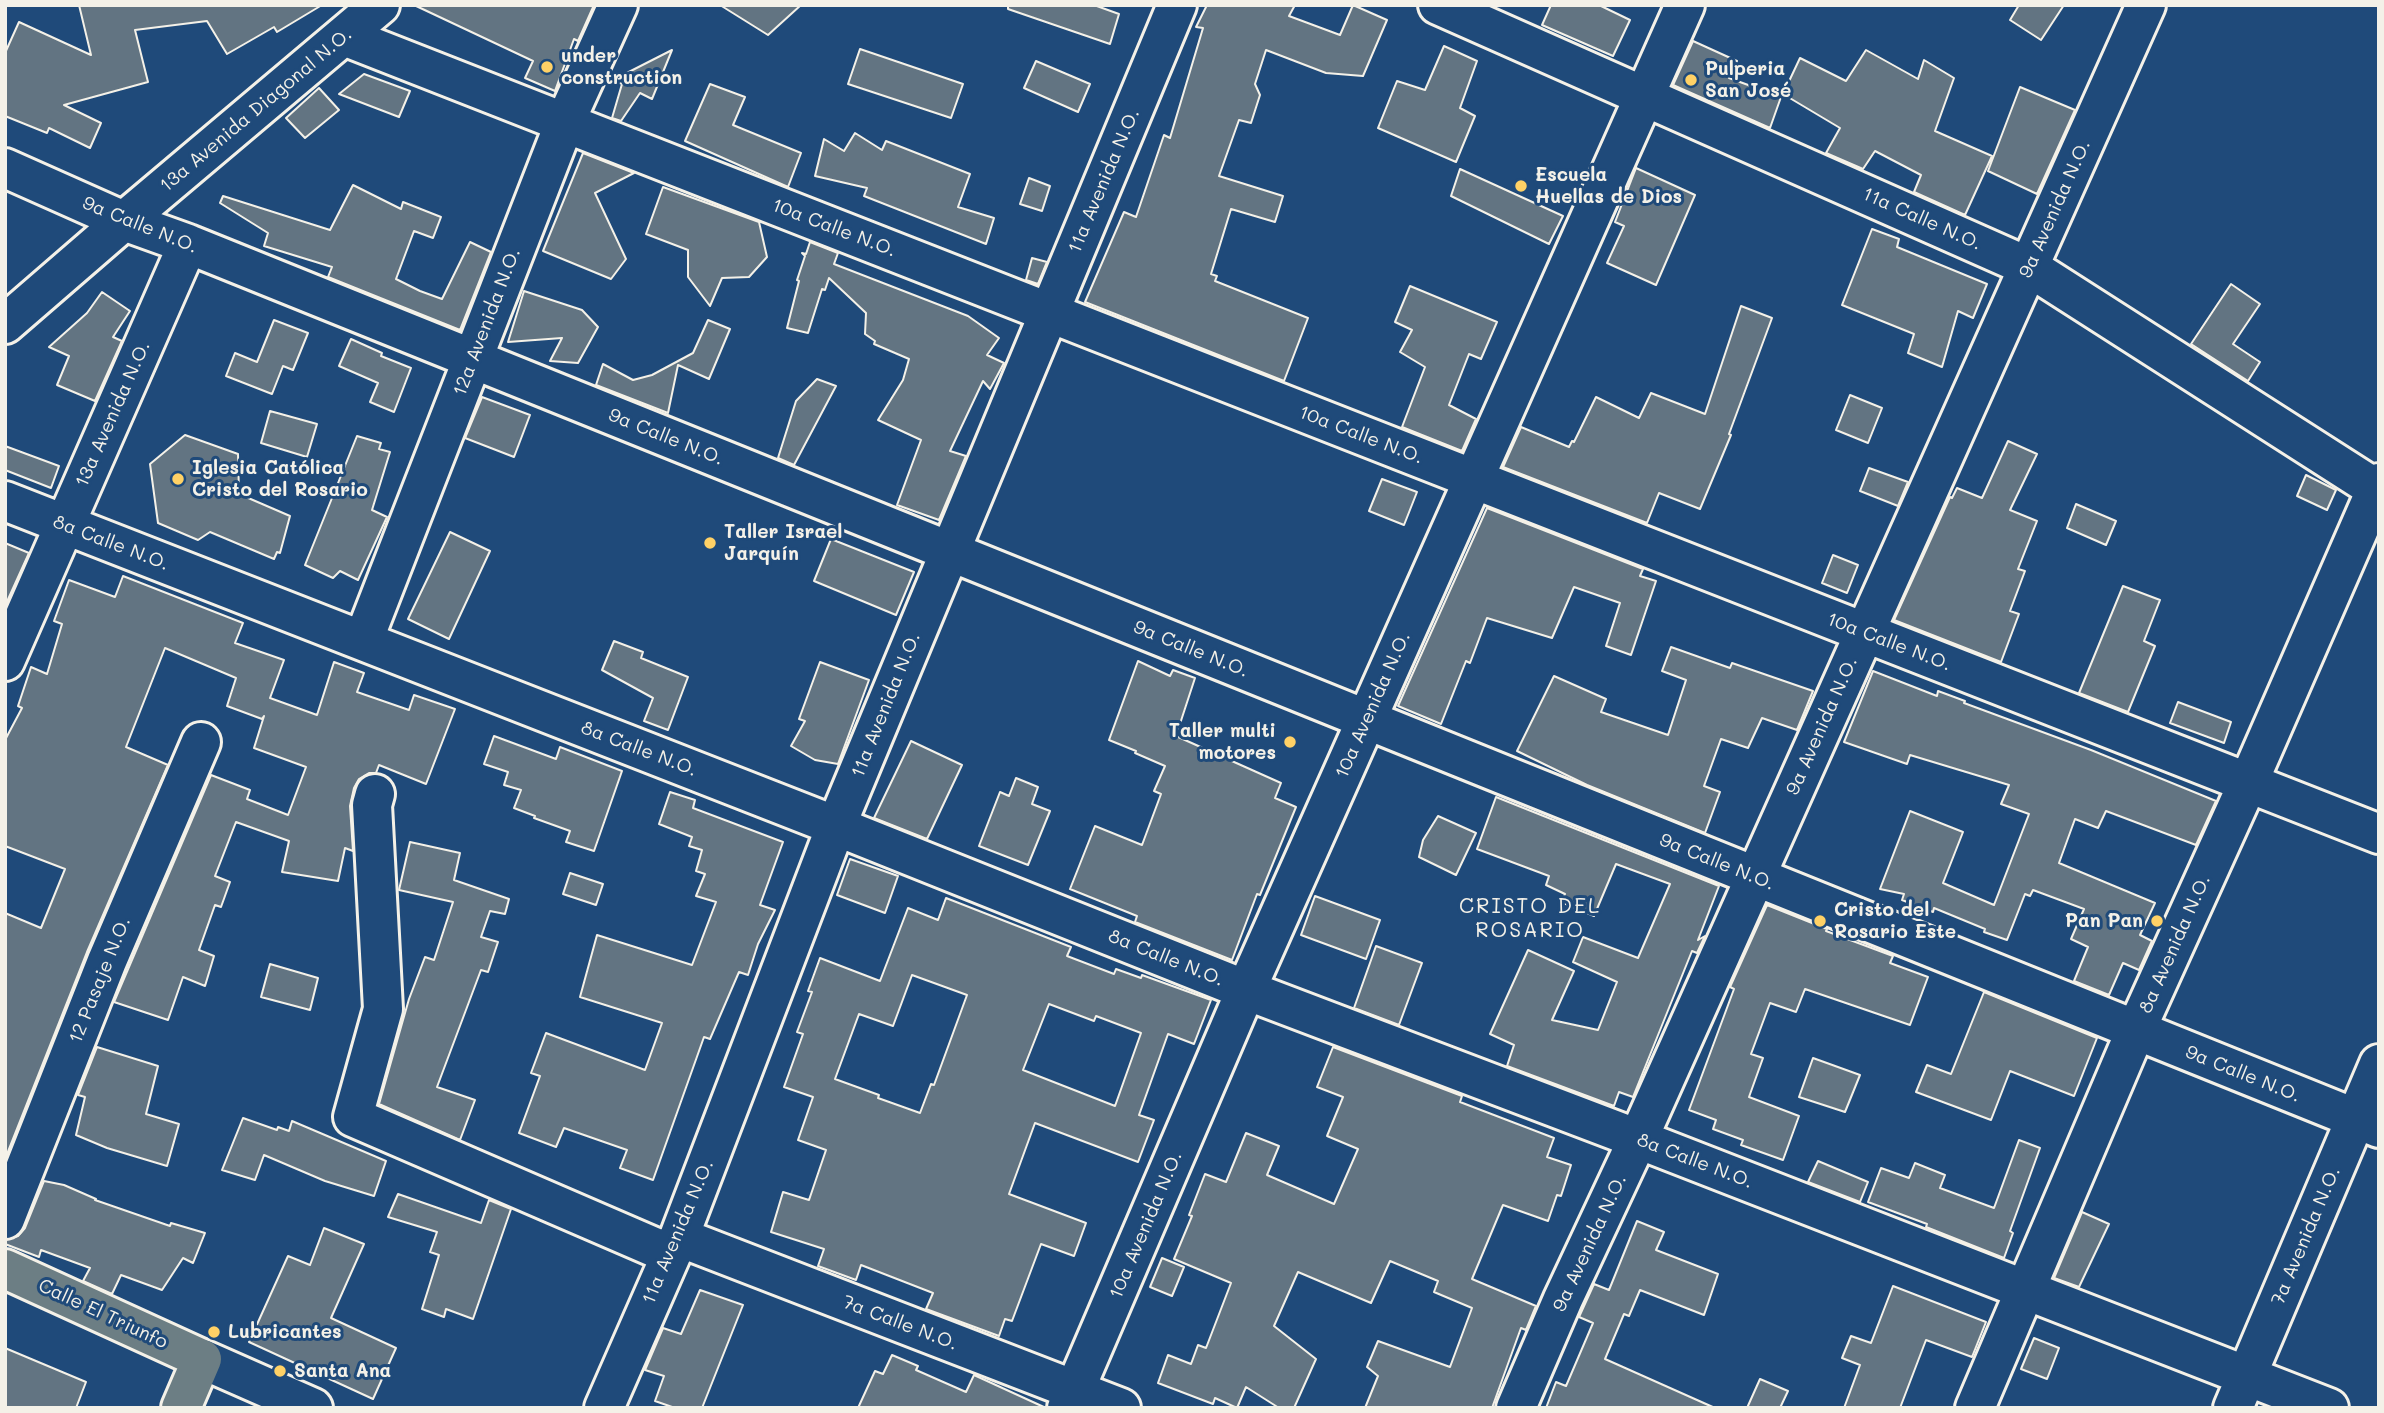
<!DOCTYPE html>
<html>
<head>
<meta charset="utf-8">
<style>
  body { margin:0 }
  #map { position:relative; width:2384px; height:1413px; overflow:hidden; background:#1f4a7a; font-family:Mali,sans-serif }
  canvas { display:block }
  .frame { position:absolute; inset:0; border:7px solid #f4f1e8; pointer-events:none }
</style>
</head>
<body>
<div id="map">
<canvas width="2384" height="1413"></canvas>
<div class="frame"></div>
</div>
<script>
const ctx = document.querySelector('canvas').getContext('2d');
ctx.lineJoin = 'round';
function fillPath(path, color) { ctx.fillStyle = color; ctx.fill(path, 'evenodd'); }
function stroke(path, color, width, dash) { ctx.strokeStyle = color; ctx.lineWidth = width; ctx.lineCap = dash ? 'butt' : 'round'; ctx.setLineDash(dash || []); ctx.stroke(path); }
function write(font, color, halo, rows, align = 'center') {
  ctx.font = font + ' Mali,sans-serif'; ctx.lineWidth = 6; ctx.setLineDash([]); ctx.textBaseline = 'middle'; ctx.strokeStyle = halo; ctx.fillStyle = color; for (const [text, x, y, turn = 0] of rows) {
    ctx.save(); ctx.translate(x, y); ctx.rotate((+turn || 0) * Math.PI / 180); ctx.textAlign = isNaN(turn) ? turn : align; if (halo) ctx.strokeText(text, 0, 0); ctx.fillText(text, 0, 0); ctx.restore();
  }
}
const building = new Path2D(`
  M 79,5 L 322,5 L 277,32 L 274,27 L 227,54 L 207,21 L 135,30 L 148,82 L 64,105 L 101,123 L 90,148 L 49,128 L 47,133 L 5,116 L 5,53 L 19,22 L 91,55 Z
  M 414,5 L 594,5 L 578,41 L 574,39 L 555,91 L 525,78 L 533,61 Z
  M 720,5 L 801,5 L 768,35 Z
  M 1008,5 L 1094,5 L 1119,14 L 1110,44 L 1008,9 Z
  M 1207,5 L 1295,5 L 1289,16 L 1340,35 L 1353,5 L 1387,20 L 1363,76 L 1326,73 L 1266,50 L 1255,84 L 1260,95 L 1251,123 L 1239,120 L 1219,176 L 1283,196 L 1275,222 L 1231,209 L 1211,274 L 1217,276 L 1215,281 L 1308,318 L 1284,381 L 1085,302 L 1124,212 L 1136,217 L 1164,135 L 1170,138 L 1203,28 L 1196,27 Z
  M 1551,5 L 1599,5 L 1630,20 L 1613,56 L 1542,25 Z
  M 2019,5 L 2064,5 L 2041,40 L 2010,20 Z
  M 1693,41 L 1737,61 L 1729,78 L 1781,97 L 1770,128 L 1673,85 Z
  M 1444,46 L 1477,61 L 1460,108 L 1475,116 L 1456,162 L 1378,128 L 1397,81 L 1425,90 Z
  M 860,49 L 963,84 L 951,118 L 848,84 Z
  M 672,50 L 652,99 L 640,93 L 621,121 L 612,118 L 622,84 L 613,80 Z
  M 1866,50 L 1918,79 L 1924,60 L 1954,78 L 1935,131 L 1992,156 L 1965,215 L 1914,192 L 1921,175 L 1875,151 L 1863,169 L 1826,153 L 1840,128 L 1783,94 L 1800,58 L 1846,81 Z
  M 1036,61 L 1090,84 L 1078,112 L 1024,88 Z
  M 364,74 L 410,91 L 399,117 L 339,94 Z
  M 710,84 L 745,97 L 733,125 L 801,153 L 788,187 L 685,141 Z
  M 2020,87 L 2075,110 L 2037,194 L 1988,171 Z
  M 319,88 L 339,110 L 305,138 L 286,118 Z
  M 855,133 L 882,150 L 886,141 L 970,174 L 958,207 L 994,218 L 986,244 L 864,196 L 867,188 L 815,176 L 824,139 L 844,151 Z
  M 583,153 L 634,173 L 595,193 L 626,259 L 611,279 L 543,251 Z
  M 1636,168 L 1695,195 L 1656,285 L 1607,263 L 1624,226 L 1615,222 Z
  M 1460,169 L 1563,216 L 1549,244 L 1451,196 Z
  M 1029,178 L 1050,186 L 1042,211 L 1020,204 Z
  M 353,185 L 401,209 L 403,202 L 441,217 L 433,238 L 414,231 L 396,279 L 420,291 L 442,299 L 470,242 L 491,252 L 460,330 L 328,277 L 332,267 L 264,246 L 268,233 L 220,203 L 223,196 L 330,230 Z
  M 663,187 L 759,222 L 767,257 L 749,277 L 722,278 L 710,306 L 688,277 L 688,250 L 646,234 Z
  M 1872,229 L 1899,239 L 1897,247 L 1987,284 L 1973,318 L 1958,311 L 1942,367 L 1908,353 L 1914,334 L 1842,305 Z
  M 810,242 L 838,253 L 834,264 L 968,316 L 999,338 L 987,355 L 1004,363 L 990,389 L 983,381 L 950,451 L 966,456 L 939,520 L 897,505 L 921,440 L 878,420 L 903,380 L 909,359 L 874,344 L 875,341 L 865,334 L 866,313 L 829,278 L 825,290 L 822,289 L 808,333 L 787,328 L 799,281 L 797,280 L 805,256 L 802,253 L 806,254 Z
  M 1032,258 L 1047,262 L 1038,284 L 1026,280 Z
  M 2231,284 L 2260,304 L 2233,344 L 2260,362 L 2248,381 L 2191,344 Z
  M 1410,286 L 1497,322 L 1481,359 L 1469,354 L 1449,405 L 1476,419 L 1462,451 L 1402,427 L 1425,367 L 1400,352 L 1412,330 L 1395,322 Z
  M 524,291 L 582,310 L 598,327 L 578,363 L 550,361 L 562,338 L 508,342 Z
  M 102,292 L 130,311 L 113,337 L 122,341 L 95,401 L 57,385 L 69,356 L 49,347 L 87,313 Z
  M 1741,306 L 1772,318 L 1729,434 L 1731,435 L 1700,509 L 1659,493 L 1647,523 L 1503,467 L 1521,427 L 1569,447 L 1572,441 L 1574,442 L 1596,397 L 1639,418 L 1651,393 L 1705,414 Z
  M 274,320 L 308,333 L 293,370 L 283,366 L 272,394 L 226,376 L 235,353 L 257,362 Z
  M 708,320 L 730,329 L 709,379 L 678,365 L 668,413 L 596,385 L 603,364 L 633,380 L 652,375 L 693,353 Z
  M 351,339 L 382,353 L 381,356 L 411,368 L 394,412 L 370,402 L 378,383 L 339,366 Z
  M 817,379 L 836,386 L 794,465 L 778,458 L 796,401 Z
  M 1850,395 L 1882,408 L 1868,443 L 1836,430 Z
  M 482,397 L 530,415 L 514,457 L 465,438 Z
  M 270,411 L 317,424 L 307,457 L 261,443 Z
  M 185,435 L 238,454 L 239,494 L 290,516 L 280,553 L 277,552 L 274,559 L 210,532 L 198,540 L 158,523 L 150,464 Z
  M 357,436 L 381,443 L 379,449 L 390,452 L 372,510 L 387,517 L 358,580 L 340,571 L 333,578 L 305,565 Z
  M 2008,441 L 2037,454 L 2010,510 L 2037,521 L 2018,569 L 2025,571 L 2010,611 L 2019,614 L 2001,662 L 1894,620 L 1950,497 L 1952,498 L 1957,488 L 1982,498 Z
  M 5,446 L 59,466 L 51,488 L 5,470 Z
  M 1869,468 L 1908,482 L 1898,506 L 1860,491 Z
  M 2306,475 L 2336,490 L 2327,510 L 2297,496 Z
  M 1382,479 L 1417,492 L 1404,525 L 1369,511 Z
  M 2076,504 L 2116,521 L 2106,545 L 2067,528 Z
  M 1487,508 L 1643,569 L 1640,576 L 1656,581 L 1631,655 L 1606,646 L 1620,603 L 1574,587 L 1552,638 L 1487,618 L 1470,663 L 1466,661 L 1441,724 L 1398,706 Z
  M 450,532 L 490,551 L 449,639 L 408,619 Z
  M 831,539 L 914,572 L 896,615 L 814,581 Z
  M 5,543 L 29,553 L 5,606 Z
  M 1833,555 L 1858,565 L 1847,593 L 1822,583 Z
  M 123,576 L 243,623 L 235,643 L 284,660 L 270,698 L 317,715 L 334,662 L 364,673 L 357,692 L 409,710 L 414,695 L 455,709 L 426,784 L 379,765 L 376,773 L 369,773 L 359,779 L 354,788 L 350,806 L 353,851 L 345,848 L 338,881 L 282,872 L 289,841 L 236,822 L 215,876 L 230,882 L 221,907 L 215,905 L 199,950 L 214,956 L 205,986 L 183,977 L 168,1020 L 114,1002 L 211,775 L 250,790 L 247,799 L 288,815 L 306,767 L 254,748 L 264,716 L 262,719 L 227,706 L 236,678 L 165,648 L 126,747 L 168,765 L 87,952 L 5,1159 L 5,913 L 41,928 L 65,869 L 5,846 L 5,740 L 22,708 L 18,706 L 31,667 L 47,674 L 62,624 L 54,621 L 69,580 L 115,597 Z
  M 2123,586 L 2160,600 L 2144,641 L 2155,646 L 2128,712 L 2079,693 Z
  M 614,641 L 643,652 L 641,658 L 688,677 L 668,730 L 644,721 L 653,698 L 602,670 Z
  M 1671,647 L 1730,668 L 1732,663 L 1813,691 L 1797,730 L 1762,718 L 1748,748 L 1721,739 L 1704,786 L 1720,792 L 1705,833 L 1587,785 L 1517,751 L 1554,676 L 1606,699 L 1601,712 L 1668,735 L 1686,680 L 1662,671 Z
  M 1138,661 L 1170,676 L 1173,670 L 1195,678 L 1176,736 L 1281,783 L 1275,798 L 1296,807 L 1260,895 L 1257,894 L 1232,960 L 1135,922 L 1137,916 L 1070,889 L 1095,826 L 1142,845 L 1161,794 L 1154,791 L 1165,766 L 1135,753 L 1136,751 L 1109,740 Z
  M 820,662 L 869,680 L 838,764 L 815,760 L 791,746 L 805,721 L 799,719 Z
  M 1873,671 L 1937,696 L 1938,691 L 1965,701 L 1964,703 L 2091,750 L 2216,801 L 2196,845 L 2106,811 L 2098,828 L 2075,819 L 2059,863 L 2155,903 L 2140,935 L 2152,941 L 2139,970 L 2123,963 L 2109,995 L 2074,981 L 2088,947 L 2071,939 L 2084,909 L 2033,890 L 2030,896 L 2025,894 L 2007,940 L 1984,932 L 1985,929 L 1934,908 L 1933,912 L 1902,900 L 1904,894 L 1880,889 L 1910,811 L 1963,832 L 1943,883 L 1994,905 L 2029,814 L 2001,804 L 2009,785 L 1910,755 L 1907,764 L 1844,742 Z
  M 2178,702 L 2231,722 L 2224,743 L 2170,723 Z
  M 494,736 L 556,759 L 560,747 L 622,771 L 594,851 L 566,842 L 570,831 L 534,818 L 535,816 L 514,808 L 521,790 L 504,785 L 508,772 L 484,764 Z
  M 911,741 L 962,765 L 927,839 L 874,818 Z
  M 1016,778 L 1038,787 L 1032,804 L 1050,811 L 1028,865 L 979,846 L 1000,792 L 1009,796 Z
  M 670,792 L 695,800 L 693,808 L 783,842 L 760,905 L 775,910 L 758,944 L 748,975 L 739,972 L 710,1039 L 704,1037 L 653,1180 L 620,1168 L 627,1150 L 564,1128 L 556,1147 L 519,1133 L 540,1076 L 531,1073 L 546,1033 L 645,1070 L 662,1023 L 580,997 L 597,935 L 692,965 L 716,902 L 696,896 L 705,874 L 696,871 L 702,850 L 689,846 L 692,837 L 659,824 Z
  M 1496,797 L 1719,886 L 1698,940 L 1705,936 L 1697,953 L 1692,951 L 1633,1097 L 1619,1092 L 1614,1106 L 1507,1066 L 1514,1045 L 1490,1034 L 1528,950 L 1574,971 L 1552,1020 L 1598,1030 L 1617,982 L 1573,962 L 1583,937 L 1638,958 L 1670,884 L 1616,864 L 1594,916 L 1561,902 L 1565,894 L 1546,885 L 1549,876 L 1477,849 Z
  M 1438,816 L 1476,833 L 1456,875 L 1419,857 L 1423,840 Z
  M 410,842 L 460,853 L 454,880 L 509,899 L 505,914 L 490,911 L 481,937 L 498,942 L 488,972 L 481,970 L 437,1087 L 475,1100 L 460,1140 L 379,1104 L 409,999 L 425,957 L 434,960 L 453,902 L 399,890 Z
  M 850,859 L 898,876 L 885,913 L 837,895 Z
  M 570,873 L 603,884 L 596,905 L 563,894 Z
  M 1315,896 L 1380,920 L 1366,959 L 1301,935 Z
  M 946,898 L 1071,947 L 1067,956 L 1114,974 L 1116,969 L 1141,978 L 1142,975 L 1211,1000 L 1194,1044 L 1168,1034 L 1139,1115 L 1154,1120 L 1138,1162 L 1035,1123 L 1009,1194 L 1086,1223 L 1074,1256 L 1041,1244 L 1012,1321 L 1005,1319 L 999,1336 L 926,1309 L 933,1293 L 861,1265 L 856,1280 L 818,1266 L 824,1249 L 771,1232 L 783,1192 L 809,1200 L 826,1150 L 798,1140 L 813,1097 L 784,1087 L 803,1034 L 797,1032 L 812,992 L 808,991 L 820,958 L 880,981 L 908,908 L 938,920 ZM 912,975 L 967,995 L 934,1085 L 931,1084 L 920,1113 L 878,1098 L 879,1095 L 835,1079 L 859,1014 L 893,1026 ZM 1049,1004 L 1094,1021 L 1096,1016 L 1141,1033 L 1115,1106 L 1023,1070 Z
  M 1767,905 L 1827,929 L 1826,931 L 1893,956 L 1890,963 L 1928,977 L 1910,1025 L 1805,989 L 1796,1012 L 1770,1003 L 1751,1054 L 1763,1058 L 1749,1097 L 1799,1116 L 1783,1160 L 1741,1145 L 1743,1140 L 1713,1129 L 1716,1120 L 1689,1110 L 1734,989 L 1730,987 Z
  M 1376,946 L 1422,963 L 1399,1025 L 1354,1008 Z
  M 270,964 L 318,978 L 310,1010 L 261,997 Z
  M 1984,992 L 2097,1038 L 2074,1096 L 2010,1071 L 1991,1120 L 1916,1092 L 1927,1065 L 1951,1074 Z
  M 97,1047 L 158,1066 L 146,1114 L 179,1124 L 167,1166 L 107,1148 L 76,1135 L 85,1097 L 78,1095 Z
  M 1333,1047 L 1462,1096 L 1460,1102 L 1554,1138 L 1547,1157 L 1571,1165 L 1561,1196 L 1557,1195 L 1548,1221 L 1503,1205 L 1472,1279 L 1536,1306 L 1526,1330 L 1521,1328 L 1492,1408 L 1365,1408 L 1378,1376 L 1367,1367 L 1378,1341 L 1450,1367 L 1472,1308 L 1434,1292 L 1438,1281 L 1390,1261 L 1371,1303 L 1298,1272 L 1274,1326 L 1316,1359 L 1294,1408 L 1279,1408 L 1246,1387 L 1237,1408 L 1215,1398 L 1213,1404 L 1158,1383 L 1168,1355 L 1191,1364 L 1198,1345 L 1206,1348 L 1231,1283 L 1174,1259 L 1192,1216 L 1189,1215 L 1205,1174 L 1226,1182 L 1246,1133 L 1279,1146 L 1267,1175 L 1334,1204 L 1358,1149 L 1327,1136 L 1343,1097 L 1317,1087 Z
  M 1813,1058 L 1860,1075 L 1845,1112 L 1799,1097 Z
  M 243,1118 L 277,1130 L 278,1127 L 289,1131 L 292,1121 L 386,1161 L 374,1196 L 325,1181 L 264,1155 L 255,1180 L 222,1170 Z
  M 2019,1140 L 2040,1148 L 2010,1231 L 2013,1233 L 2004,1258 L 1926,1227 L 1927,1224 L 1868,1202 L 1881,1168 L 1909,1178 L 1915,1163 L 1945,1175 L 1940,1188 L 1994,1208 Z
  M 1818,1161 L 1868,1182 L 1860,1202 L 1808,1182 Z
  M 44,1181 L 64,1185 L 96,1199 L 95,1200 L 170,1226 L 171,1223 L 205,1233 L 193,1263 L 183,1258 L 162,1290 L 121,1275 L 112,1294 L 83,1281 L 90,1268 L 41,1250 L 39,1257 L 5,1244 L 5,1240 L 18,1236 L 25,1228 Z
  M 398,1194 L 481,1223 L 489,1200 L 511,1209 L 473,1319 L 446,1309 L 444,1317 L 422,1309 L 439,1255 L 430,1252 L 437,1232 L 388,1217 Z
  M 2082,1212 L 2109,1224 L 2079,1287 L 2054,1278 Z
  M 1637,1221 L 1664,1232 L 1656,1250 L 1718,1274 L 1704,1315 L 1640,1290 L 1629,1316 L 1624,1314 L 1605,1359 L 1715,1408 L 1546,1408 L 1556,1382 L 1566,1386 L 1593,1323 L 1579,1317 L 1594,1284 L 1609,1290 Z
  M 324,1228 L 364,1244 L 331,1318 L 396,1348 L 373,1399 L 249,1342 L 288,1256 L 310,1265 Z
  M 1162,1258 L 1184,1267 L 1172,1296 L 1150,1287 Z
  M 1893,1286 L 1986,1322 L 1972,1357 L 1926,1340 L 1900,1408 L 1844,1408 L 1860,1365 L 1842,1358 L 1851,1336 L 1871,1343 Z
  M 700,1290 L 743,1305 L 702,1408 L 675,1408 L 655,1401 L 664,1376 L 645,1370 L 663,1328 L 681,1334 Z
  M 2034,1338 L 2059,1348 L 2047,1379 L 2021,1369 Z
  M 5,1348 L 86,1382 L 76,1408 L 5,1408 Z
  M 892,1355 L 918,1366 L 916,1370 L 966,1392 L 974,1375 L 1046,1408 L 858,1408 L 875,1371 L 883,1374 Z
  M 1760,1379 L 1788,1391 L 1780,1408 L 1747,1408 Z`);
fillPath(building, '#627482');
stroke(building, '#f4f1e8', 2);
const minor = new Path2D(`
  M 1438,5 L 2029,267 L 2376,489
  M 344,36 L 2379,834
  M 5,168 L 124,221 L 188,244 L 2379,1128
  M 5,324 L 124,221 L 380,5
  M 5,501 L 836,826 L 1246,990 L 1638,1139 L 2329,1408
  M 363,641 L 565,122 L 618,5
  M 5,661 L 188,244
  M 375,794 L 372,805 L 383,1009 L 353,1117 L 670,1254
  M 5,1219 L 107,961 L 201,742
  M 679,1237 L 1121,1408
  M 202,1359 L 313,1408
  M 604,1408 L 679,1237 L 836,826 L 1177,5
  M 1067,1408 L 1246,990 L 1685,5
  M 1516,1408 L 1563,1299 L 1638,1139 L 2146,5
  M 1975,1408 L 2136,1030 L 2248,783 L 2379,483
  M 2233,1408 L 2379,1064`);
const major = new Path2D(`
  M 5,1269 L 202,1359 L 181,1408`);
stroke(minor, '#f4f1e8', 44);
stroke(major, '#f4f1e8', 44);
stroke(minor, '#1f4a7a', 38);
stroke(major, '#6c7e84', 38);
for (const [x, y, r, color] of [
  [547,67,7,"#ffd166"],
  [1691,80,7,"#ffd166"],
  [1521,186,7,"#ffd166"],
  [178,479,7,"#ffd166"],
  [710,543,7,"#ffd166"],
  [1290,742,7,"#ffd166"],
  [1820,921,7,"#ffd166"],
  [2157,921,7,"#ffd166"],
  [214,1332,7,"#ffd166"],
  [280,1371,7,"#ffd166"]
]) { const dot = new Path2D(); dot.arc(x, y, r, 0, 2 * Math.PI); ctx.fillStyle = color; ctx.fill(dot); stroke(dot, '#1f4a7a', 2.5); }
write('bold 19px', '#f4f1e8', '#1f4a7a', [
  ["under",561,56],
  ["construction",561,78],
  ["Pulperia",1705,69],
  ["San José",1705,91],
  ["Escuela",1535,175],
  ["Huellas de Dios",1535,197],
  ["Iglesia Católica",192,468],
  ["Cristo del Rosario",192,490],
  ["Taller Israel",724,532],
  ["Jarquín",724,554],
  ["Taller multi",1276,731,"right"],
  ["motores",1276,753,"right"],
  ["Cristo del",1834,910],
  ["Rosario Este",1834,932],
  ["Pan Pan",2143,921,"right"],
  ["Lubricantes",228,1332],
  ["Santa Ana",294,1371]
], 'left');
write('19px', '#f4f1e8', '#1f4a7a', [
  ["13a Avenida Diagonal N.O.",256,110,-40],
  ["11a Avenida N.O.",1104,181,-67],
  ["9a Avenida N.O.",2055,209,-66],
  ["11a Calle N.O.",1922,219,24],
  ["9a Calle N.O.",140,225,22],
  ["10a Calle N.O.",834,228,21],
  ["12a Avenida N.O.",487,322,-69],
  ["13a Avenida N.O.",113,414,-66],
  ["10a Calle N.O.",1361,435,21],
  ["9a Calle N.O.",666,437,22],
  ["8a Calle N.O.",111,543,21],
  ["10a Calle N.O.",1889,642,21],
  ["9a Calle N.O.",1191,649,22],
  ["11a Avenida N.O.",886,705,-68],
  ["10a Avenida N.O.",1373,705,-66],
  ["9a Avenida N.O.",1822,726,-66],
  ["8a Calle N.O.",639,749,21],
  ["9a Calle N.O.",1717,862,22],
  ["8a Avenida N.O.",2175,944,-66],
  ["8a Calle N.O.",1166,958,22],
  ["12 Pasaje N.O.",100,980,-68],
  ["9a Calle N.O.",2243,1074,22],
  ["8a Calle N.O.",1695,1161,21],
  ["10a Avenida N.O.",1146,1225,-67],
  ["11a Avenida N.O.",678,1232,-67],
  ["7a Avenida N.O.",2306,1236,-67],
  ["9a Avenida N.O.",1590,1243,-65],
  ["Calle El Triunfo",103,1314,25],
  ["7a Calle N.O.",900,1323,21]
]);
ctx.letterSpacing = '2px';
write('21px', '#f4f1e8', '#1f4a7a', [
  ["CRISTO DEL",1530,907],
  ["ROSARIO",1530,931]
]);
ctx.letterSpacing = '0px';
</script>
</body>
</html>
